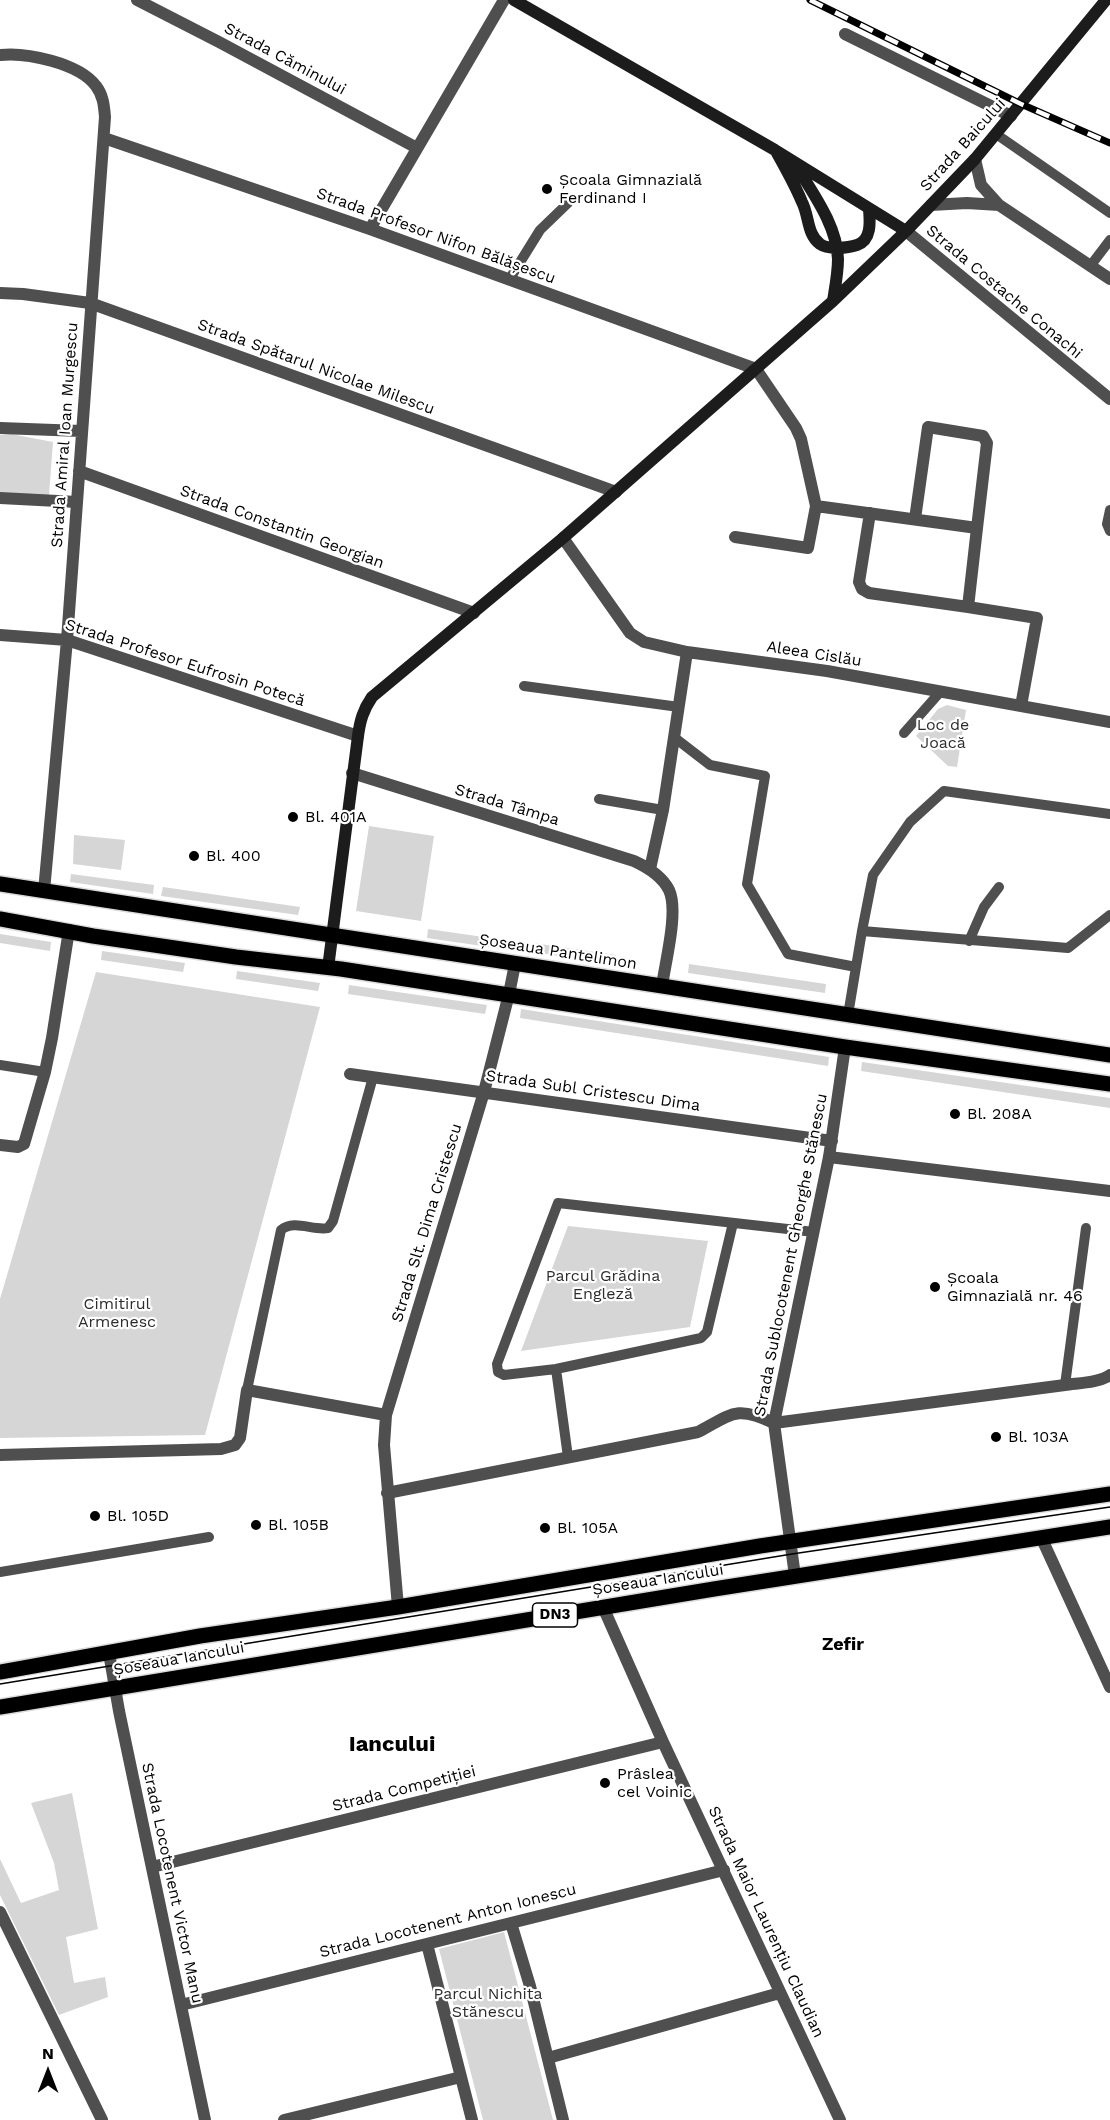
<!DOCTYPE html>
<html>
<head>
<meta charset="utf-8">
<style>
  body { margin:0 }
  #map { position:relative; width:1110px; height:2120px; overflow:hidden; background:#fff; font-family:"Work Sans",sans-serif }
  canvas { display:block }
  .north { position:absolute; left:18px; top:2042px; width:60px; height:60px; -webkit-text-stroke:4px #fff; paint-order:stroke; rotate:0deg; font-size:16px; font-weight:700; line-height:24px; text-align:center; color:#000 }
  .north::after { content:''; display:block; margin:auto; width:21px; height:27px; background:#000; clip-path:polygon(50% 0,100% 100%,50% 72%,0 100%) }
</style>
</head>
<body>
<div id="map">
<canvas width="1110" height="2120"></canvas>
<div class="north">N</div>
</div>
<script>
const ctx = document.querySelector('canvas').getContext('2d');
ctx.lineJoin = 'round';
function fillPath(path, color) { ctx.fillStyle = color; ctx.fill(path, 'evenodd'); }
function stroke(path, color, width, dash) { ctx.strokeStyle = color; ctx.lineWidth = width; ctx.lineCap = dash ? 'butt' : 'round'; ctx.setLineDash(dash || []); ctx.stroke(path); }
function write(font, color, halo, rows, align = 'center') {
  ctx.font = font + ' "Work Sans",sans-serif'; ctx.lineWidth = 4.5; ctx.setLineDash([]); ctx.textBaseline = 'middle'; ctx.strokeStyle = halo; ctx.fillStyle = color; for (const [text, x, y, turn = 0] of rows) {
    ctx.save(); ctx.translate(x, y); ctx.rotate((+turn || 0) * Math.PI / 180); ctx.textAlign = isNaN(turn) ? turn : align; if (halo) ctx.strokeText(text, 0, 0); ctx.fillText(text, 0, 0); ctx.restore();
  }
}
fillPath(new Path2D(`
  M 11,434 L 53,442 L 49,495 L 0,493 L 0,435 Z
  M 947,705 L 966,710 L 957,767 L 948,766 L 916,736 L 938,709 Z
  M 369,826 L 434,836 L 421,921 L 356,911 Z
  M 74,835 L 125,840 L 121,870 L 73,864 Z
  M 71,874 L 154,885 L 153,894 L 70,882 Z
  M 163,887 L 300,907 L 298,915 L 161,896 Z
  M 428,929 L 511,941 L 510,950 L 427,938 Z
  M 0,934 L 51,942 L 50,951 L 0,943 Z
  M 533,943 L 616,955 L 615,964 L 532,952 Z
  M 102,951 L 185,963 L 183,972 L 101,960 Z
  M 689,964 L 826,984 L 825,993 L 688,973 Z
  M 237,971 L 320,983 L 318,991 L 236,979 Z
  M 96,972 L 320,1007 L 205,1435 L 0,1438 L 0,1299 Z
  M 349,985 L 487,1005 L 485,1014 L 348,994 Z
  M 521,1009 L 829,1057 L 828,1066 L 520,1018 Z
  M 862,1062 L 1110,1098 L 1110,1108 L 861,1071 Z
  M 568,1226 L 708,1241 L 690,1327 L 521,1351 Z
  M 72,1793 L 98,1929 L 66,1937 L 74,1983 L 105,1977 L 108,1997 L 59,2015 L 0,1895 L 0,1859 L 21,1903 L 59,1890 L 54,1863 L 31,1803 Z
  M 504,1932 L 553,2120 L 483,2120 L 439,1949 Z`), '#d6d6d6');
const primary = new Path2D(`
  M 0,884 L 1110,1055
  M 0,919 L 93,936 L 236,957 L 341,969 L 845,1047 L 1110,1084
  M 0,1672 L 200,1636 L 398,1607 L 760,1546 L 1110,1494
  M 0,1707 L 714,1589 L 1110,1527`);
stroke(primary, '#dbdbdb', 18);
stroke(new Path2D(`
  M 996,134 L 1110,213
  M 1091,265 L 1110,240
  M 509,280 L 540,230 L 568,203
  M 1110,510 L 1107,524 L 1110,531
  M 524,686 L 679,707
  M 904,733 L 941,691
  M 675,738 L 710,765 L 765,776 L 747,884 L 788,954 L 856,967
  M 599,799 L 663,810
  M 862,931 L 873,875 L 910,822 L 944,791 L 1110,814
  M 969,941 L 984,907 L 999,887
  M 848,1015 L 862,931 L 1068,948 L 1110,915
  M 0,1065 L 45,1072
  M 733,1223 L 707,1332 L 701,1338 L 556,1369 L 504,1375 L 498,1372 L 497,1364 L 558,1203 L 814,1232
  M 556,1369 L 568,1457
  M 1065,1385 L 1086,1228
  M 247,1390 L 281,1230 C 294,1219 313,1231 328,1228 L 333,1221 L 373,1077
  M 0,1572 L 209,1537`), '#4f4f4f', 10);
stroke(new Path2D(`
  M 137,0 L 219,42 L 417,148
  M 845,34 L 1011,116
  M 0,55 C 26,52 79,63 96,86 C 103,95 104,105 105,117 L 67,640 L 44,891
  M 104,138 L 370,229 L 756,369 L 796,428 L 801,439 L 816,506 L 977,528 L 987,443 L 983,436 L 928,427 L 915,519
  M 370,229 L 504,0
  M 0,293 L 23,294 L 90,303 L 616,492
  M 0,428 L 81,431
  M 79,471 L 474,613
  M 0,498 L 77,502
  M 870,513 L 859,582 L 862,589 L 869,593 L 968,607 L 977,528
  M 735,537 L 808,548 L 816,506
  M 563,538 L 630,633 L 644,642 L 687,652 L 827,671 L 1110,722
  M 968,607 L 1037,618 L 1021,706
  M 0,635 L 67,640 L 358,736
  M 352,773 L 634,861 C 647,867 662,876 669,890 C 679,911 665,963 662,986
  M 650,869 L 663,810 L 687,652
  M 350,1074 L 832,1141
  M 0,1145 L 18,1147 L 24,1144 L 45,1072 L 52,1038 L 69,930
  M 829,1157 L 1110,1191
  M 0,1455 L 221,1449 L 235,1445 L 240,1438 L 247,1390 L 386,1415
  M 387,1493 L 698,1432 C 732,1414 736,1405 774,1423 L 1065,1385 C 1078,1383 1099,1383 1110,1375
  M 1041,1537 L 1110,1687
  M 795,1576 L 774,1423 L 829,1157 L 845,1047
  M 398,1607 L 384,1445 L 386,1415 L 484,1092 L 509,994 L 515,964
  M 603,1607 L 663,1742 L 840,2120
  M 109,1653 L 119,1711 L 205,2120
  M 152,1867 L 663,1742
  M 0,1912 L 102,2120
  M 511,1923 L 530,1986 L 563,2120
  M 427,1944 L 472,2120
  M 181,2005 L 724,1870
  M 548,2058 L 776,1994 L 781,1995
  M 284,2120 L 461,2077`), '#4f4f4f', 12);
stroke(new Path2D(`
  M 975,159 L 981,185 L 999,205 L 1110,279
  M 931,205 L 967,203 L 999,205
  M 906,231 L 1110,399`), '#4f4f4f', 12);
stroke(new Path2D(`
  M 514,0 L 775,150 L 906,231
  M 777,153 C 786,169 795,185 802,202 C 809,215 807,235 820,244 C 828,250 848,248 857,245 C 872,240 870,221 869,209
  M 797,167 C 814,195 837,226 838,259 C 838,273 835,288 833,301
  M 328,968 L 358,736 C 360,721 363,710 372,697 L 563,538 L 833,301 L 906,231 L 975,159 L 1106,0`), '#1c1c1c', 12);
stroke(primary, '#000', 15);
stroke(new Path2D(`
  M 0,1684 L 792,1554 L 1110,1507`), '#000', 1.5);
const rail = new Path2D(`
  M 810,0 L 1021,104 L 1110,143`);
stroke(rail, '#000', 7);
stroke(rail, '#fff', 4.5, [14]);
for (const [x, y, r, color] of [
  [547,189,6,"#000"],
  [293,817,6,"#000"],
  [194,856,6,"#000"],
  [955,1114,6,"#000"],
  [935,1287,6,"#000"],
  [996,1437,6,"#000"],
  [95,1516,6,"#000"],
  [256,1525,6,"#000"],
  [545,1528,6,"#000"],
  [605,1783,6,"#000"]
]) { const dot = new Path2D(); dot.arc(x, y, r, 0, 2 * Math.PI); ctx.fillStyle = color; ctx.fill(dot); stroke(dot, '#fff', 2); }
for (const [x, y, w] of [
  [555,1615,45]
]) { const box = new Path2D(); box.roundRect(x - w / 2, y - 12, w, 24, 4.5); ctx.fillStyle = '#fff'; ctx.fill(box); stroke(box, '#000', 1.5); }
write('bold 15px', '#000', null, [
  ["DN3",555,1615]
]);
write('16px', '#000', '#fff', [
  ["Strada Căminului",285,59,28],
  ["Strada Baicului",963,145,-48],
  ["Strada Profesor Nifon Bălășescu",436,236,20],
  ["Strada Costache Conachi",1004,292,40],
  ["Strada Spătarul Nicolae Milescu",316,367,20],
  ["Strada Amiral Ioan Murgescu",65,435,-86],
  ["Strada Constantin Georgian",282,527,20],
  ["Aleea Cislău",814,654,9],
  ["Strada Profesor Eufrosin Potecă",185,663,18],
  ["Strada Tâmpa",507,805,17],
  ["Șoseaua Pantelimon",558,952,9],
  ["Strada Subl Cristescu Dima",593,1091,8],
  ["Strada Slt. Dima Cristescu",427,1223,-73],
  ["Strada Sublocotenent Gheorghe Stănescu",791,1255,-79],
  ["Șoseaua Iancului",658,1580,-9],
  ["Șoseaua Iancului",179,1659,-10],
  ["Strada Competiției",404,1789,-14],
  ["Strada Locotenent Victor Manu",172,1883,78],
  ["Strada Locotenent Anton Ionescu",448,1921,-14],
  ["Strada Maior Laurențiu Claudian",766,1922,65]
]);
write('16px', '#000', '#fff', [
  ["Școala Gimnazială",559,180],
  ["Ferdinand I",559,198],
  ["Bl. 401A",305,817],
  ["Bl. 400",206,856],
  ["Bl. 208A",967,1114],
  ["Școala",947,1278],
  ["Gimnazială nr. 46",947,1296],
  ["Bl. 103A",1008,1437],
  ["Bl. 105D",107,1516],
  ["Bl. 105B",268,1525],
  ["Bl. 105A",557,1528],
  ["Prâslea",617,1774],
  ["cel Voinic",617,1792]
], 'left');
write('16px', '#2d2d2d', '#fff', [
  ["Loc de",943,725],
  ["Joacă",943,743],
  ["Parcul Grădina",603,1276],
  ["Engleză",603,1294],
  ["Cimitirul",117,1304],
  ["Armenesc",117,1322],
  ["Parcul Nichita",488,1994],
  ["Stănescu",488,2012]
]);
write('bold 18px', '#000', '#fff', [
  ["Zefir",843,1645]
]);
write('bold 22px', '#000', '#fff', [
  ["Iancului",392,1745]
]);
</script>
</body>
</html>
